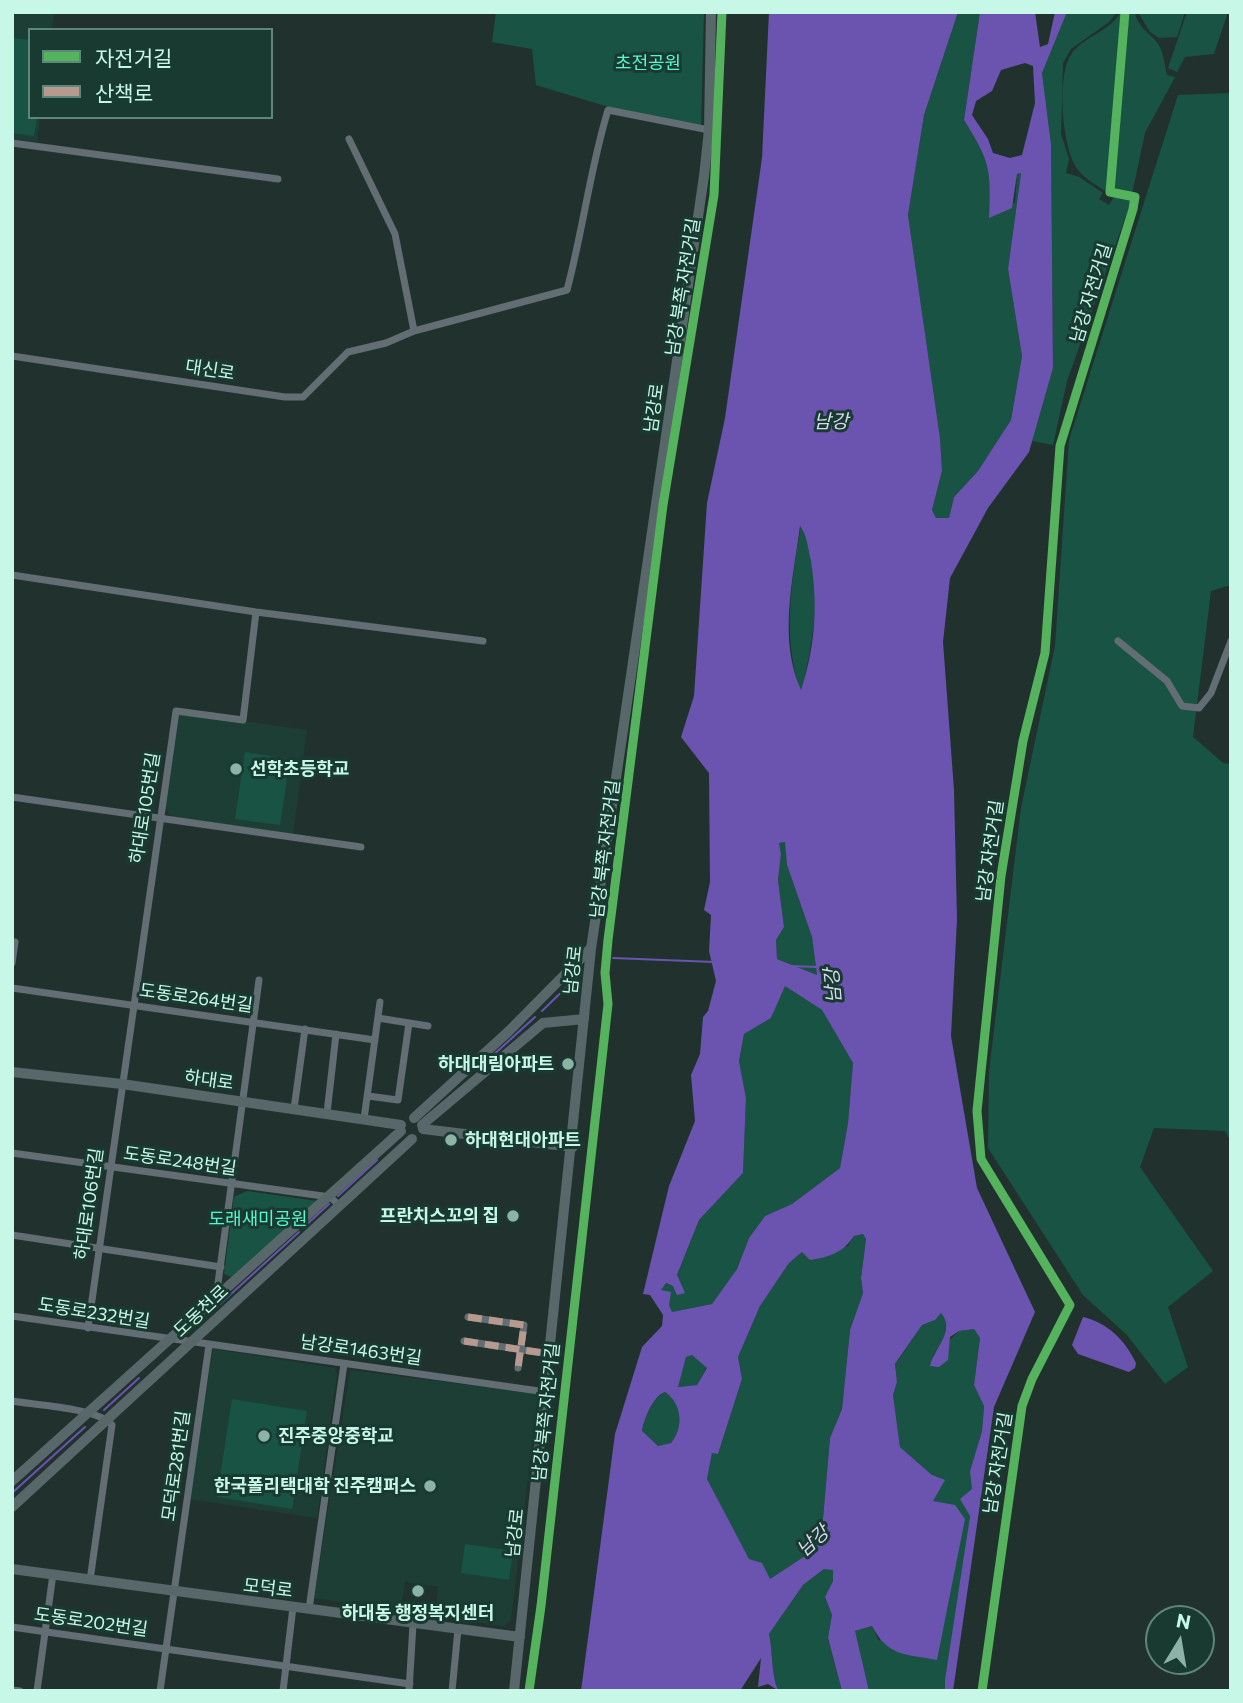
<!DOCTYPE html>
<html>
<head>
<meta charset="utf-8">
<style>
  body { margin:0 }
  #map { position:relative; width:1243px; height:1703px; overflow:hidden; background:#21322e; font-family:Commissioner,"Noto Sans KR",sans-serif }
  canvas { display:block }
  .frame { position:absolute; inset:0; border:14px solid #c7f7e7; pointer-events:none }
  .legend { position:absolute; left:28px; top:28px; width:245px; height:91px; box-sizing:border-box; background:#193a31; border:2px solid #5f867a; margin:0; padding:9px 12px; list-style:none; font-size:21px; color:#c7f7e7 }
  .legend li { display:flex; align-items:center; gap:14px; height:35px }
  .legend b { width:35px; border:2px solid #5f867a }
  .north { position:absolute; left:1145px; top:1605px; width:70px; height:70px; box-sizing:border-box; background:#193a31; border:2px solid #5f867a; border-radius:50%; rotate:11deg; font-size:19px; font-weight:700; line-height:28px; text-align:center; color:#c7f7e7 }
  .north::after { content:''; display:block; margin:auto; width:24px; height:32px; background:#8db2a6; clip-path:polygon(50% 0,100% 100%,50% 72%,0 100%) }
</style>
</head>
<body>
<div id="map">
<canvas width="1243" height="1703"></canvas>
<div class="frame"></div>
<ul class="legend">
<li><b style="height:9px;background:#56b35d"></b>자전거길</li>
<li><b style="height:9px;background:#b69a8f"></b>산책로</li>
</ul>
<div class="north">N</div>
</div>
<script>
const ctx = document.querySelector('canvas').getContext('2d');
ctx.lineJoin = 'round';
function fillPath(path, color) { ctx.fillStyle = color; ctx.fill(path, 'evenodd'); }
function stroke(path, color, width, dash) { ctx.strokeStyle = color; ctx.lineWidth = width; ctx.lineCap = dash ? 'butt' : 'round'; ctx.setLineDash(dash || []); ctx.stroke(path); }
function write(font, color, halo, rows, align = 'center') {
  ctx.font = font + ' Commissioner,"Noto Sans KR",sans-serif'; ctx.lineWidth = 6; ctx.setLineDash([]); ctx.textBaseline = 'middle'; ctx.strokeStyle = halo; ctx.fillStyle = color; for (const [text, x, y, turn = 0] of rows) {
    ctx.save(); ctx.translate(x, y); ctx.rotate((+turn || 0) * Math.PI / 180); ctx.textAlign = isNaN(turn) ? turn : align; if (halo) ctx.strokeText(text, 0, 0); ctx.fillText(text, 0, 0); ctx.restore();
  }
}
fillPath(new Path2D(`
  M 12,12 L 54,12 L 52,30 L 30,30 L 30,117 L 40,117 L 37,142 L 12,139 Z
  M 178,712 L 307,730 L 293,834 L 172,817 L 165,808 Z
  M 213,1349 L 335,1368 L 337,1374 L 317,1518 L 189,1499 Z
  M 350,1370 L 538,1394 L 511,1620 L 505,1626 L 435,1617 L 438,1587 L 405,1582 L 400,1611 L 314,1598 Z`), '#1c3e35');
fillPath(new Path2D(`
  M 496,12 L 704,12 L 701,126 L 609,107 L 536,85 L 532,49 L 492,42 Z
  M 958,12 L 980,12 L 964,120 C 990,162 991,168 989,217 L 1015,202 L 1017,174 L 1021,172 L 1008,269 L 1022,356 L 1011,420 L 978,471 L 954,497 L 949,518 L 936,518 L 932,510 L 942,471 L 940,438 L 908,215 L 924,115 Z
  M 1067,12 L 1117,12 L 1109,22 L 1071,49 L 1063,63 L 1061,134 L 1069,159 L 1066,173 L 1079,177 L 1103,193 L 1099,199 L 1109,205 L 1114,197 L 1132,199 L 1067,381 L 1053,445 L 1032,441 L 1053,368 L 1051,144 L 1042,73 Z
  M 1121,12 L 1124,12 L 1109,186 L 1105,191 C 1095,184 1083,178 1076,167 C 1062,145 1056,75 1072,53 C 1085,36 1109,32 1121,12 Z
  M 1128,12 L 1135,12 C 1138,27 1146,30 1156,41 C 1164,50 1164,64 1167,75 L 1175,77 L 1145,133 L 1132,194 L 1116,193 L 1113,185 Z
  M 1138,12 L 1185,12 L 1177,37 L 1159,38 L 1150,32 Z
  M 1187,12 L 1228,12 L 1214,54 L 1185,57 L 1177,72 L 1168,68 Z
  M 12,38 L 30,40 L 30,117 L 37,117 L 34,136 L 12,133 Z
  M 1231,93 L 1231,585 L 1211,591 L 1193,737 L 1223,763 L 1231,764 L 1231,1141 L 1225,1131 L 1154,1128 L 1140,1167 L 1213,1271 L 1168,1307 L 1188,1367 L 1165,1384 L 1127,1335 L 1083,1295 L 988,1148 L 989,1071 L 1021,808 L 1055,646 L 1069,440 L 1178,95 Z
  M 801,524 C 824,579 815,636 801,692 C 781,636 792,581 801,524 Z
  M 245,752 L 290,759 L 280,825 L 235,819 Z
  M 786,842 L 787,865 L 812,937 L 817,975 L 777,959 L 776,940 L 784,927 L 778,880 L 781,854 L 779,843 Z
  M 784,985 L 822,1010 L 853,1063 L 848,1123 L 840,1168 L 792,1204 L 765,1216 L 749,1238 L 737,1269 L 712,1304 L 672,1312 L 661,1290 L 665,1283 L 673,1286 L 699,1220 L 743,1173 L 746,1098 L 739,1061 L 744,1034 L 771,1018 Z
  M 247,1191 L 317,1201 L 231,1277 L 224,1274 L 234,1197 Z
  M 863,1234 L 866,1239 L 861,1278 L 863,1293 L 850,1330 L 842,1409 L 830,1438 L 822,1530 L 832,1532 L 805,1556 L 770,1579 L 749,1560 L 707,1479 L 712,1452 L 718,1454 L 742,1379 L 738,1357 L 760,1306 L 789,1263 L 802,1252 L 848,1246 L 854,1236 Z
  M 941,1312 C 953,1328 941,1343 932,1357 L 959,1331 L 974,1329 L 980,1338 L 974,1385 L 984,1406 L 982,1431 L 970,1471 L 973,1478 L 970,1516 L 945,1691 L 869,1691 L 854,1631 L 872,1626 L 879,1641 L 950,1506 L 933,1501 L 938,1488 L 932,1475 L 900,1447 L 893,1395 L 897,1382 L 895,1365 L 922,1325 L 935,1320 Z
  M 692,1355 L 707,1367 L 697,1385 L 677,1387 L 686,1357 Z
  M 665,1392 C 682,1404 684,1427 671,1443 L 658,1446 L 642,1432 C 644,1419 653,1397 665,1392 Z
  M 232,1399 L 307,1411 L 292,1509 L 217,1497 Z
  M 465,1544 L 513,1551 L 509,1580 L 461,1573 Z
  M 824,1569 L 833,1569 L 833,1581 L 825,1598 L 832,1615 L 828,1639 L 842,1691 L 779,1691 C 771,1678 773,1650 769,1634 L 803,1585 Z`), '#195344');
fillPath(new Path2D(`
  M 769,12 L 958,12 L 924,115 L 908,215 L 940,438 L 942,471 L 932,510 L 936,518 L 949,518 L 954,497 L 978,471 L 1011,420 L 1022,356 L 1008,269 L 1021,173 L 1017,174 L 1012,208 L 989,218 C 991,168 990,162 964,120 L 980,12 L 1035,12 L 1040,47 L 1048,44 L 1055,12 L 1067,12 L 1042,73 L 1051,144 L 1053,368 L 1029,452 L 988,508 L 950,578 L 943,642 L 954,790 L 957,919 L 951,1036 L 977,1188 L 1035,1312 L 994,1407 L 953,1691 L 945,1691 L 945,1680 L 970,1516 L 960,1499 L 972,1489 L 970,1471 L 982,1431 L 984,1406 L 974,1385 L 980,1338 L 974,1329 L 959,1331 L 950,1337 L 948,1360 L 939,1367 L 930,1366 C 934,1348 956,1331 941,1313 L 935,1320 L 922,1325 L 895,1364 L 897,1382 L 893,1395 L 900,1447 L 932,1475 L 945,1480 L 933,1501 L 955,1505 L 965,1519 L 937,1660 C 906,1654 888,1657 872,1626 L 855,1631 L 869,1691 L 842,1691 L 828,1638 L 832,1615 L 825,1597 L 833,1581 L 833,1570 L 824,1569 L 803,1585 L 769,1634 C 773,1650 771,1678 779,1691 L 768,1684 L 758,1687 L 761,1658 L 740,1691 L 581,1691 L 615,1434 L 642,1347 L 662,1326 L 663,1315 L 650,1295 L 643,1294 L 669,1186 L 695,1121 L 691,1075 L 700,1054 L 703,1017 L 708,1011 L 716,981 L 709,951 L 711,915 L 704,910 L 710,882 L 709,773 L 681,737 L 694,696 L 707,503 L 725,418 L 762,158 ZM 1025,63 L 1033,66 L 1035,103 L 1022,155 L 1010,158 L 993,153 L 988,139 L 972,115 L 976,101 L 992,91 L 1001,70 ZM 800,526 C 807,535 808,549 811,561 C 818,607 815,647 801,690 C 778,639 793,580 800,526 ZM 785,842 L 787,865 L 812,937 L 817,975 L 777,959 L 776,940 L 784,927 L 778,880 L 781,854 L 779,843 ZM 785,986 L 822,1010 L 853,1063 L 848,1123 L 840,1168 L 792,1204 L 765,1216 L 749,1238 L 737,1269 L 712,1304 L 672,1312 L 669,1305 L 671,1292 L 661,1290 L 666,1283 L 673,1286 L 677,1295 L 685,1293 L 677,1275 L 699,1220 L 743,1173 L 746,1098 L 739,1061 L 744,1034 L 771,1018 ZM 863,1234 L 866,1239 L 861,1278 L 863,1293 L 850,1330 L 842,1409 L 830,1438 L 822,1530 L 831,1532 L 805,1556 L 770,1579 L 762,1563 L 749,1559 L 707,1479 L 712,1453 L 718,1454 L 742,1379 L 738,1357 L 760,1306 L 789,1263 L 802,1252 L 810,1260 C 829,1257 843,1253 854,1236 ZM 692,1355 L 707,1368 L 697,1385 L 678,1387 L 686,1357 ZM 665,1392 C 682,1404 684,1427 671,1443 L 658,1446 L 642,1431 C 644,1419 653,1396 665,1392 Z
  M 1083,1317 C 1108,1323 1125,1340 1136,1363 L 1135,1368 L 1129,1372 L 1078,1354 L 1072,1345 Z`), '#6a54af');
stroke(new Path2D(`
  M 613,958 L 714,962
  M 789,966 L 819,967
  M 542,1011 L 580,974
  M 490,1058 L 535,1017
  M 338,1196 L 377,1160
  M 305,1226 L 329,1204
  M 220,1304 L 299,1232
  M 104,1410 L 139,1378
  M 12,1493 L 85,1427`), '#6a54af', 2);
stroke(new Path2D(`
  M 349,139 L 395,234 L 414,331
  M 12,143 L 278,179
  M 12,356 L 285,397 L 303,397 L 348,352 L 386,343 L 414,331 L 567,290 C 583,230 590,169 608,110 L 709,130
  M 12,575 L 256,612 L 483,641
  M 1118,641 L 1167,681 L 1182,706 L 1199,708 L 1211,693 L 1231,641
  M 12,797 L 361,847
  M 12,963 L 15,942
  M 12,988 L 375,1040
  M 378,1018 L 428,1026
  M 368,1096 L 398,1100 L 409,1023
  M 294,1109 L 305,1029
  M 327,1113 L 336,1034
  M 364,1119 L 380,1002
  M 12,1153 L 330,1197 L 340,1206
  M 12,1235 L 221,1267
  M 216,1298 L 259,980
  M 12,1316 L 546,1392
  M 468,1317 L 524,1325 L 518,1368
  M 88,1328 L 176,711 L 243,720 L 256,612
  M 464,1341 L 550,1354
  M 12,1401 C 35,1405 98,1408 112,1425 L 90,1580
  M 309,1609 L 344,1364
  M 12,1627 L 410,1684
  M 12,1690 L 20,1691
  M 37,1691 L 53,1574
  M 160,1691 L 209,1345
  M 283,1691 L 293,1607
  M 409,1691 L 413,1624
  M 452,1691 L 458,1629`), '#626e73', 7);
stroke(new Path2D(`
  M 12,1072 L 122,1084 L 401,1125
  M 414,1118 L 509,1031 L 590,949
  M 422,1125 L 543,1023 L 584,1019
  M 423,1129 L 573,1147
  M 12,1481 L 401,1131
  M 12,1507 L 412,1139
  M 12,1569 L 520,1637
  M 514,1691 L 591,949 L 704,176 L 709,130 L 711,12`), '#57676a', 10);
stroke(new Path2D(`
  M 468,1317 L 524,1325 L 518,1368
  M 464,1341 L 550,1354`), '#b69a8f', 7, [14, 7]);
stroke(new Path2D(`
  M 529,1691 L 541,1606 L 608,1004 L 605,973 L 608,940 L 663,505 L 714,195 L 722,12
  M 982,1691 L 1022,1406 L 1032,1379 L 1070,1305 L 981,1159 L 977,1111 L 1001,876 L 1023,741 L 1045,653 L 1060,446 L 1133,209 L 1135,197 L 1110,192 L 1125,12`), '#56b35d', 9);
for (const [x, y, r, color] of [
  [236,769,7,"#8db2a6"],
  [568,1064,7,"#8db2a6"],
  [451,1140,7,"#8db2a6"],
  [513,1216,7,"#8db2a6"],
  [264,1436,7,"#8db2a6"],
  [430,1486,7,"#8db2a6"],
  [418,1591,7,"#8db2a6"]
]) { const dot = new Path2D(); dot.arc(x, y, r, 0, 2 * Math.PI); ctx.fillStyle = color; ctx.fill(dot); stroke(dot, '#193a31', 2.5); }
write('18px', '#56f7ce', '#193a31', [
  ["초전공원",648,63],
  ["도래새미공원",258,1219]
]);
write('18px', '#c7f7e7', '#193a31', [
  ["남강 북쪽 자전거길",683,287,-81],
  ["남강 자전거길",1091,293,-73],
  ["대신로",210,370,9],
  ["남강로",654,408,-82],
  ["하대로105번길",145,808,-81],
  ["남강 북쪽 자전거길",605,849,-83],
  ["남강 자전거길",990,851,-82],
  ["남강로",573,970,-84],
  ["도동로264번길",196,998,8],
  ["하대로",209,1080,8],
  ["도동로248번길",180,1161,8],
  ["하대로106번길",89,1204,-82],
  ["도동천로",201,1311,-43],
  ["도동로232번길",94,1313,9],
  ["남강로1463번길",361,1350,8],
  ["남강 북쪽 자전거길",546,1412,-84],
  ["남강 자전거길",998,1463,-81],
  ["모덕로281번길",176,1466,-82],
  ["남강로",515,1533,-84],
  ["모덕로",268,1588,7],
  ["도동로202번길",91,1622,8]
]);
write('bold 18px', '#c7f7e7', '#193a31', [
  ["선학초등학교",250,769],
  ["하대대림아파트",554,1064,"right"],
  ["하대현대아파트",465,1140],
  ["프란치스꼬의 집",499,1216,"right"],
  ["진주중앙중학교",278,1436],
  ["한국폴리택대학 진주캠퍼스",416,1486,"right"],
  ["하대동 행정복지센터",418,1613,"center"]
], 'left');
write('italic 19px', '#dcd8f3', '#193a31', [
  ["남강",831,422],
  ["남강",833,986,-95],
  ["남강",813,1541,-42]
]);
</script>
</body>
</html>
